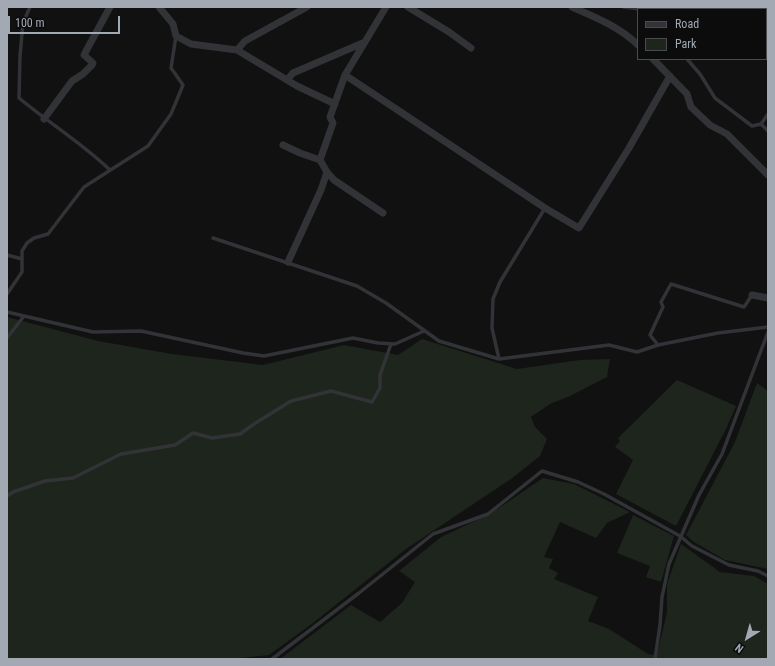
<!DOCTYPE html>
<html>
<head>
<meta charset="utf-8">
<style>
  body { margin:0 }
  #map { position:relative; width:775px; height:666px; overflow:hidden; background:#111112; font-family:"Roboto Condensed",sans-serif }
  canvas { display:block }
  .frame { position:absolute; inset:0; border:8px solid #a2a9b3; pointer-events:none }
  .legend { position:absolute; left:637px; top:8px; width:130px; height:52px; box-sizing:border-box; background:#0c0c0d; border:1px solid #484b4f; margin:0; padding:5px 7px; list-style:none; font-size:12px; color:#a2a9b3 }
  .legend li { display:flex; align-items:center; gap:8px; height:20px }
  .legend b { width:20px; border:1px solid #484b4f }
  .north { position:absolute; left:727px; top:618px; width:40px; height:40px; -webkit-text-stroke:3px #0c0c0d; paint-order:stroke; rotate:217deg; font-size:11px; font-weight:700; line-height:16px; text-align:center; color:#a2a9b3 }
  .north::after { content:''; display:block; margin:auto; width:14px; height:18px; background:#a2a9b3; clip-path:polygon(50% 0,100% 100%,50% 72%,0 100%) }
  .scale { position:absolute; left:8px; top:16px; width:112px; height:18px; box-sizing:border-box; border:2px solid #a2a9b3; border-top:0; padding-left:5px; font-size:12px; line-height:14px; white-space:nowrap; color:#a2a9b3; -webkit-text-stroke:3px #0c0c0d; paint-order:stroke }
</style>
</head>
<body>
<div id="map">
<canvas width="775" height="666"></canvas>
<div class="frame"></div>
<ul class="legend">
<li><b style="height:5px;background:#323337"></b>Road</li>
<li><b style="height:11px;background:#1d251d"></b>Park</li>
</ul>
<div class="north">N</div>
<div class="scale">100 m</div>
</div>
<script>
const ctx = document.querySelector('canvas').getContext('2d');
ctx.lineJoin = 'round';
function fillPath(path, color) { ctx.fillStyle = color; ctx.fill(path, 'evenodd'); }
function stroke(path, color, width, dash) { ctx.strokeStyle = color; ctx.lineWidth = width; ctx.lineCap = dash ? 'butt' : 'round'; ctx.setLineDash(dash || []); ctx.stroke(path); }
fillPath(new Path2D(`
  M 7,317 L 98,341 L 172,354 L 263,365 L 344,345 L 398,355 L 422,339 L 517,369 L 580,360 L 610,359 L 607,377 L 570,396 L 550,404 L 531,417 L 535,427 L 547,439 L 540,456 L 511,479 L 406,549 L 313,623 L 269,655 L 232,659 L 7,659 Z
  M 677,380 L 736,406 L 726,429 L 676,526 L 616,494 L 633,460 L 615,447 L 620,441 L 618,438 Z
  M 757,383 L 768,391 L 768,569 L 725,560 L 694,542 L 686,535 L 735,442 Z
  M 543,478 L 574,484 L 630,512 L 607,523 L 596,538 L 560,522 L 544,557 L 553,559 L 549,568 L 558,573 L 554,579 L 598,597 L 588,621 L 609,629 L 648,654 L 657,655 L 667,612 L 667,584 L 681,544 L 720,572 L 754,576 L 768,584 L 768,659 L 280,659 L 351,605 L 380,622 L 402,603 L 415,582 L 399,571 L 441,537 L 490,514 Z
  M 633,515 L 674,536 L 661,582 L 646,577 L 650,566 L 617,553 Z`), '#1d251d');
stroke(new Path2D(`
  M 30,7 L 23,23 L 20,56 L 19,98 C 49,123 82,143 110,170
  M 623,7 L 641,9
  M 735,7 L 736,9
  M 646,9 L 648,7
  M 692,9 L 695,7
  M 766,43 L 768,45
  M 687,59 L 700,74 L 715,98 L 752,126 L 761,124 L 768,131
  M 761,124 L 768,114
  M 213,238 L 357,286 L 386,303 L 439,341 L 499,359 L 609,345 L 637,352 L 658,345 L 718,333 L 768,327
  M 7,255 L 22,259
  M 7,294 L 22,272 L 22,251 L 27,243 L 34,238 L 48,234 L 84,187 L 148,146 L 171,114 L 183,85 L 171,68 L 176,36
  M 7,312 L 93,332 L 141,331 L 243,353 L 264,356 L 353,338 L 378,343 L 395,344 L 424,331
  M 7,338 L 24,316
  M 658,345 L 650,335 L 663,307 L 661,302 L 671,284 L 744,307 L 752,295
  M 499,359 L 492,328 L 493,299 L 500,282 L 545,208
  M 7,496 L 13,492 L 45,481 L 73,478 L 121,454 L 175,445 L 193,433 L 212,438 L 240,434 L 254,424 L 291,401 L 331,391 L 372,402 L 380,388 L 380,375 L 391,344
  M 272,659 L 359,593 L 433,534 L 488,514 L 542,471 L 578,482 L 604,494 L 680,536 L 692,546 L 729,565 L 758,571 L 768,576
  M 655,659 L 660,625 L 662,597 L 669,564 L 699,495 L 722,454 L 768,332`), '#323337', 3.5);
stroke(new Path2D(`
  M 159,7 L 173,24 L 176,36 L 191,44 L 237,50 L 297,86 L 335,104
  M 408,7 L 449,32 L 471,48
  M 572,7 C 595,17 620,27 638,45
  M 237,50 L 245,41 L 307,7
  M 653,59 L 687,94 L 691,107 L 710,125 L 727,134 L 768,175
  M 345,75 L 545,208 L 577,227 L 579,228 L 629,148 L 670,76
  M 287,80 L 293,73 L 365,42
  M 44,119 L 72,81 L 83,74 L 92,65 L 93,63 L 84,55 L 85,53 L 110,7
  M 283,145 L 300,153 L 320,160
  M 327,172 L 334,180 L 383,213
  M 288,262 L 321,190 L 327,172 L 320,160 L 333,123 L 330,117 L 345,75 L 386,7
  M 752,295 L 768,298`), '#323337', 7);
</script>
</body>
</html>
